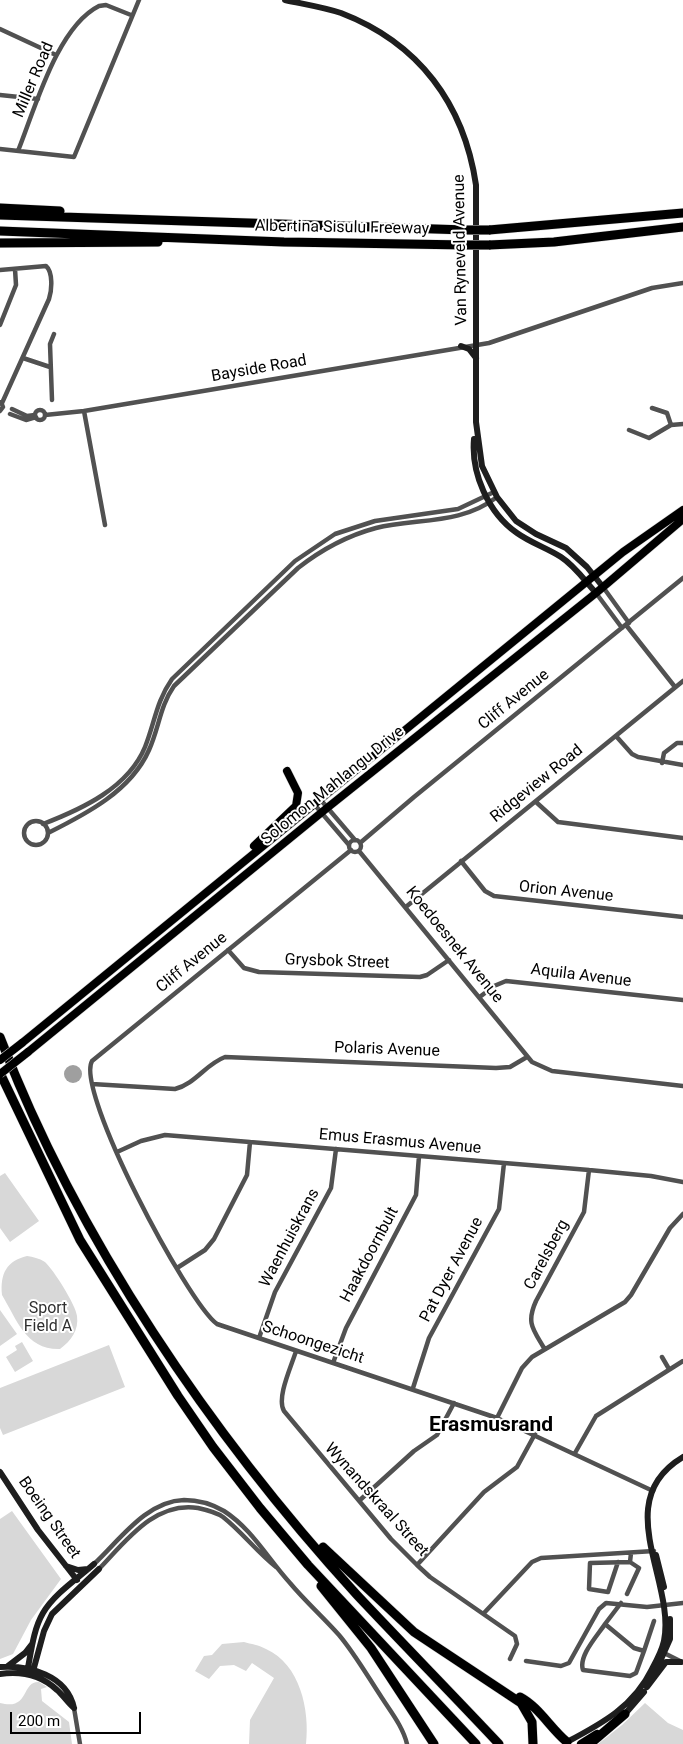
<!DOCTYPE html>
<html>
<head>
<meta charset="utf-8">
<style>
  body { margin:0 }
  #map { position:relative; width:683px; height:1744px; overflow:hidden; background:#fff; font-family:Roboto,sans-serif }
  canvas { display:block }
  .scale { position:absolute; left:10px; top:1712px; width:131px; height:22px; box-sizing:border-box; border:2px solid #000; border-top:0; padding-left:6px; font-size:15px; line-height:18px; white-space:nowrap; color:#000; -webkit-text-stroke:4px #fff; paint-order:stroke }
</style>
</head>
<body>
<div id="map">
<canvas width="683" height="1744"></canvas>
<div class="scale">200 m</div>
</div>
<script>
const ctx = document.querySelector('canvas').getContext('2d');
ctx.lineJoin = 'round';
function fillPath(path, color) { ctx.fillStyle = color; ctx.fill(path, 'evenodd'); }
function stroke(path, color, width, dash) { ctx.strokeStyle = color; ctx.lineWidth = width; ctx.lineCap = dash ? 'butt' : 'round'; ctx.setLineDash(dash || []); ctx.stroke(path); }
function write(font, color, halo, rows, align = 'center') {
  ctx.font = font + ' Roboto,sans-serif'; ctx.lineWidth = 4; ctx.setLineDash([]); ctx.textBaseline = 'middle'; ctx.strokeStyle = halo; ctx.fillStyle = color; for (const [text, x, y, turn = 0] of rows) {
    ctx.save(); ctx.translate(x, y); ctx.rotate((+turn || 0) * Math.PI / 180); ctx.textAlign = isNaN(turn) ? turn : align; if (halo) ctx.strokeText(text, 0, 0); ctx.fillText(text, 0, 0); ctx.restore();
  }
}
fillPath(new Path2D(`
  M 5,1173 L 39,1221 L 10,1242 L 0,1228 L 0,1176 Z
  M 27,1256 C 33,1257 39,1258 45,1262 C 53,1269 76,1305 77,1316 C 79,1330 71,1341 60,1349 C 26,1350 17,1320 2,1295 C 0,1273 7,1261 27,1256 Z
  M 0,1310 L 17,1334 L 0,1346 Z
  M 22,1342 L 33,1361 L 15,1372 L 6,1357 L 17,1350 L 15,1346 Z
  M 109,1345 L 125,1387 L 3,1435 L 0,1428 L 0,1388 Z
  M 12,1511 L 61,1579 L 31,1620 L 13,1654 L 0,1659 L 0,1519 Z
  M 244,1642 C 251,1644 259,1645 266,1649 C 300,1664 310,1710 306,1744 L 249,1744 L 250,1720 L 274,1678 L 252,1663 L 246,1671 L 234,1665 L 220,1666 L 209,1679 L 195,1671 L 204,1656 L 212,1655 L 222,1644 Z
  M 39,1682 L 47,1687 L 41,1689 L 42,1701 L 69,1722 L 72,1744 L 0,1744 L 0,1703 C 30,1711 21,1681 39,1682 Z
  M 645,1703 L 668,1723 L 683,1730 L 683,1744 L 598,1744 L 622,1725 Z`), '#d8d8d8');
fillPath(new Path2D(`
  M64 1074a9 9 0 1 1 18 0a9 9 0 1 1-18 0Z`), '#9f9f9f');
const primary = new Path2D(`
  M 254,846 L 296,806 L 298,793 L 287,771
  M 22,1043 L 623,552 L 683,510
  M 28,1052 L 327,808 L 596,593 L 683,519
  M 581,1744 L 597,1734`);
const highway = new Path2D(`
  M 0,208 L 60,211
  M 0,215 L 466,230
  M 489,230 L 683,213
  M 0,231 L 284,242 L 466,245
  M 0,243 L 158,242
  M 489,245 L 554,242 L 683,227
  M 0,1037 C 77,1239 212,1436 357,1595 C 404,1645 452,1694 499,1744
  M 0,1073 L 80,1240 L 178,1396 L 213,1447 L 260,1508 L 308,1565 L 476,1744
  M 323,1547 L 414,1632 L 521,1703 L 532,1722 L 533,1744
  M 321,1586 L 371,1648 L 434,1744
  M 520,1697 C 539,1707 551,1729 567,1742
  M 590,1744 L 625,1714`);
stroke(primary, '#dbdbdb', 9);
stroke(highway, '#dbdbdb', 10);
stroke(new Path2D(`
  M 0,29 L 56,55
  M 0,95 L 38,99
  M 0,149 L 74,157 L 139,0
  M 18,151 C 35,109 57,27 99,6 L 106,5 L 131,15
  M 0,270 L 46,266 C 53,272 52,290 49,299 L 2,403
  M 0,325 L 16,285 L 15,269
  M 23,358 L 50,367
  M 52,400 L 50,344 L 54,334
  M 652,408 L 667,413 L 671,425
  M 12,409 L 27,416 L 35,415
  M35 415a5 5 0 1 1 10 0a5 5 0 1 1-10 0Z
  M 0,411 L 3,407 L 1,402
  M 84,411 L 105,525
  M 10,414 L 26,420 L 36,417
  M 45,415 L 84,411 L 489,343 L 652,288 L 683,283
  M 629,430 L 649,438 L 671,425 L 683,424
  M 603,587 L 629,623
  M 596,593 L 622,628
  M 626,625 L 675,687
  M 616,736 L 632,754 L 638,757 L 683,765
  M 662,763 L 664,753 L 677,743 L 683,743
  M 320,799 L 355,840
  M 536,802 L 558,822 L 683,838
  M 314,804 L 349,845
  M24 833a12 12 0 1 1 24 0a12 12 0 1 1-24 0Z
  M 43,824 C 82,809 128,788 145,747 C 155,722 156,702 172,679 L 295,561 L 335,534 L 375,521 L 458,509 L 494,492
  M 48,833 C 86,814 131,791 149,750 C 159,728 160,706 174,686 L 298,568 C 321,550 346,536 376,528 C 417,518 461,525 497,497
  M349 846a6 6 0 1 1 12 0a6 6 0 1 1-12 0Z
  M 360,843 L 414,797 L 683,578
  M 351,850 L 92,1061 C 75,1091 187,1302 217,1324 L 497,1418 L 653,1491
  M 359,851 L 532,1062 L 552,1071 L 683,1086
  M 461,861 L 485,891 L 494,896 L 683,917
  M 407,906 L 683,681
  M 228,950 L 244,968 L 259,972 L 420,977 L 427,975 L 449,960
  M 481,996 L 494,986 L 506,981 L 683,1000
  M 92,1084 L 175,1089 C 195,1084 206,1064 225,1057 L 496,1068 L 510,1067 L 527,1057
  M 117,1152 L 141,1141 L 165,1135 L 589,1170 L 651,1176 L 683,1182
  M 177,1268 L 205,1250 L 214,1239 L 247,1175 L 250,1142
  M 259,1338 L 275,1292 L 331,1188 L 336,1149
  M 544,1348 C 533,1329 526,1323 536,1301 L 584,1212 L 589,1170
  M 296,1351 C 292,1365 276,1398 284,1411 L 391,1539 L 417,1565 L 430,1577 L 515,1636 L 517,1644 L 510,1659
  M 662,1357 L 669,1369
  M 333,1363 L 346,1328 L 416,1195 L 419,1156
  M 413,1388 L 429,1338 L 499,1209 L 504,1163
  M 497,1418 L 522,1368 L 532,1357 L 625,1302 L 631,1295 L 670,1228 L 683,1214
  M 575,1453 L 596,1416 L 683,1361
  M 360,1500 L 414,1451 L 437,1435 L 454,1403
  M 618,1562 L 608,1592 L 589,1589 L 590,1563 L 630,1562 L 631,1553
  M 94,1564 C 119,1541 146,1501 184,1500 C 198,1500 212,1504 224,1511 C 252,1529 268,1559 290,1583 C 305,1601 323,1617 339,1635 C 355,1654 368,1677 382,1698 C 391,1712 403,1727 407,1744
  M 417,1565 L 484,1492 L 517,1467 L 535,1434
  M 99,1569 C 126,1541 155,1501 198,1508 C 207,1510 216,1512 223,1517 C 242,1532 257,1552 276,1567
  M 627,1594 L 639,1568 L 630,1562
  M 621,1603 L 605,1624 L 634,1648 L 644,1651 L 654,1621
  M 484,1613 L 532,1562 L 541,1558 L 654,1551
  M 605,1624 C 598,1635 578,1656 583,1670 L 630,1676 L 636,1673 L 644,1651
  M 662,1652 L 680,1661
  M 526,1661 L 561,1666 L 569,1663 L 599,1609 L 606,1603 L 647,1607 L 683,1603
  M 74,1708 L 80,1744`), '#515151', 4.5);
stroke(new Path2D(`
  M 285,0 C 303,4 323,7 341,13 C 419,43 464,104 476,185 L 476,422 L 482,466 L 497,497 L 516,521 L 536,534 L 566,548 L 587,567 L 603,587
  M 461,346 L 469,349 L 476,358
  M 474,439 C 471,473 488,513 517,533 C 531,543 547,548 561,557 C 575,566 585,581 596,593
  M 0,1472 L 38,1530 L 77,1580
  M 656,1555 L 664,1587
  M 66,1566 L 78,1570 L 88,1569
  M 8,1666 L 25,1653 L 32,1644
  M 0,1667 C 29,1665 67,1675 74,1708
  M 27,1673 C 31,1653 33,1630 43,1613 C 54,1594 77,1579 94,1564
  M 0,1674 C 21,1671 41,1675 57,1690 C 63,1695 67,1702 74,1708
  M 32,1675 L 44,1631 L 52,1614 L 99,1569
  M 654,1675 L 670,1639 L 670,1619
  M 647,1687 L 666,1662 L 681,1662
  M 625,1714 L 644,1692
  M 567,1742 C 603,1723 634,1706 652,1669 C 657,1660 662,1650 664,1641 C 676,1581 609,1501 683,1457`), '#1e1e1e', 6);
stroke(primary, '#000', 8);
stroke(highway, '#000', 9);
const primaryBridge = new Path2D(`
  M 0,1060 L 22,1043
  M 0,1074 L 28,1052`);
const highwayBridge = new Path2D(`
  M 466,230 L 489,230
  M 466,245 L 489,245`);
stroke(primaryBridge, '#dbdbdb', 9, []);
stroke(highwayBridge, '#dbdbdb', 10, []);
stroke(primaryBridge, '#000', 8);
stroke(highwayBridge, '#000', 9);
write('16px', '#000', '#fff', [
  ["Miller Road",34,80,-67],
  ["Albertina Sisulu Freeway",342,228,1],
  ["Van Ryneveld Avenue",461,250,-91],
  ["Bayside Road",259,369,-10],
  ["Cliff Avenue",514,700,-39],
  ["Ridgeview Road",537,784,-39],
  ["Solomon Mahlangu Drive",333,786,-39],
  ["Orion Avenue",566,892,6],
  ["Koedoesnek Avenue",454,945,51],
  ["Grysbok Street",337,962,2],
  ["Cliff Avenue",192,963,-39],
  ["Aquila Avenue",581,976,7],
  ["Polaris Avenue",387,1050,2],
  ["Emus Erasmus Avenue",400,1142,5],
  ["Waenhuiskrans",290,1238,-62],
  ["Haakdoornbult",370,1255,-62],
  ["Carelsberg",547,1255,-62],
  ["Pat Dyer Avenue",452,1270,-62],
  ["Schoongezicht",313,1343,18],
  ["Wynandskraal Street",376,1500,48],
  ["Boeing Street",49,1518,55]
]);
write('16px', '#2f2f2f', '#fff', [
  ["Sport",48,1309],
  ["Field A",48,1327]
]);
write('bold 21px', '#000', '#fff', [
  ["Erasmusrand",491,1426]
]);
</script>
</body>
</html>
